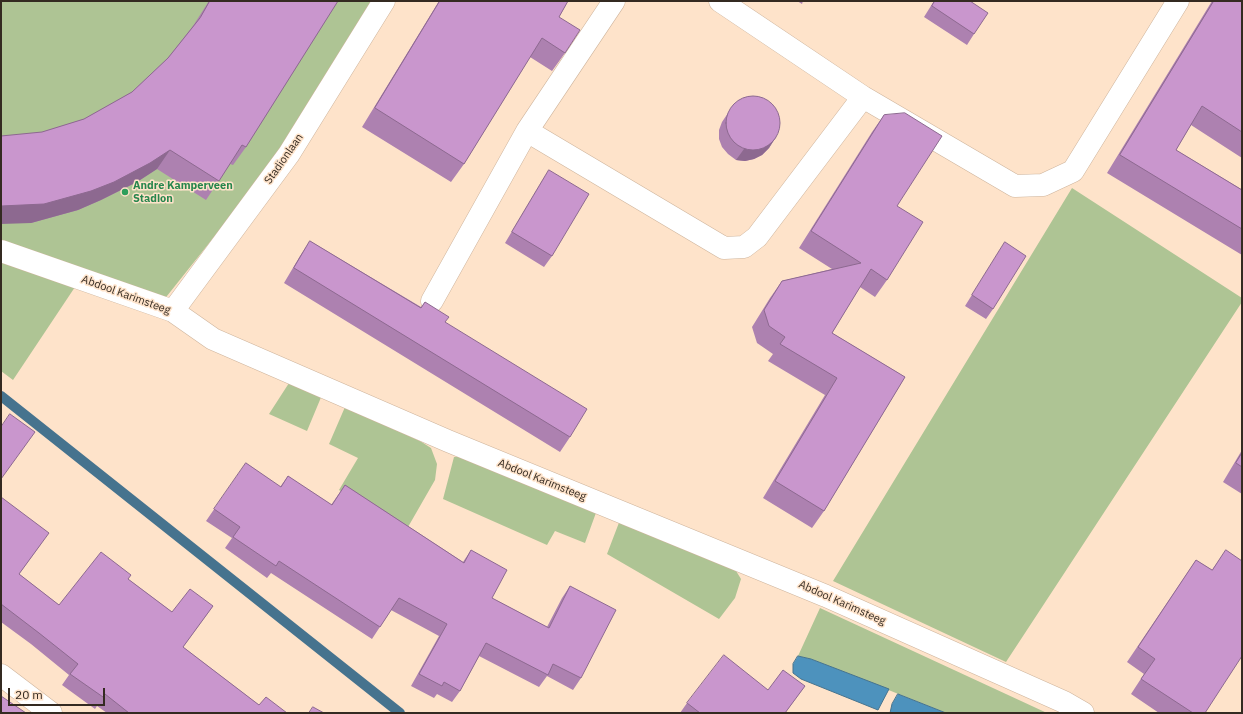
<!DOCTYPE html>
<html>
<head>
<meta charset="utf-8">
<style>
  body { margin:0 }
  #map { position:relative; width:1243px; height:714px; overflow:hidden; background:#fee3ca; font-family:"IBM Plex Sans",sans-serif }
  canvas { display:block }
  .frame { position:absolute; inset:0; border:2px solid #342a21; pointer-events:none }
  .scale { position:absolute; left:8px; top:688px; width:97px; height:18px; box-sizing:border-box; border:2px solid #342a21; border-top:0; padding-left:5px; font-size:12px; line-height:14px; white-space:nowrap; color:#342a21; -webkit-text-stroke:3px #fee3ca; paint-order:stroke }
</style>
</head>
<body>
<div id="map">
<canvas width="1243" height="714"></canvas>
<div class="frame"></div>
<div class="scale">20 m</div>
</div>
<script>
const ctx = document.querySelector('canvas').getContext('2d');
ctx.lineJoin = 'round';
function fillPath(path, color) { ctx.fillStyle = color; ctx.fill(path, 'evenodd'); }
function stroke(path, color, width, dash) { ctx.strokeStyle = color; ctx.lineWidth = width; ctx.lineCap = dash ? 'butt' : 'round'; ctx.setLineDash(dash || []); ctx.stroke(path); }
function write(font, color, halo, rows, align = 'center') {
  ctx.font = font + ' "IBM Plex Sans",sans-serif'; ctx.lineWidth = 3; ctx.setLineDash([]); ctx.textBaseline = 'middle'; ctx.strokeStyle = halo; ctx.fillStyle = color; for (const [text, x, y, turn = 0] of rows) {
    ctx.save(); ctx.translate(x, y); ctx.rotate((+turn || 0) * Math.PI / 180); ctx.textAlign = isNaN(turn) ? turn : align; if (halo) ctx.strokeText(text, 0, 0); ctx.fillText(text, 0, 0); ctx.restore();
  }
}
fillPath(new Path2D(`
  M 1,1 L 380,1 L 296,134 L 163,301 L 1,250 Z
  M 1072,188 L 1242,298 L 1242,302 L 1006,662 L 833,581 Z
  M 1,262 L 75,287 L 13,380 L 1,371 Z
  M 289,383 L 322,395 L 307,431 L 269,414 Z
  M 345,407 L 420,441 L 431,448 L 437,464 L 435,480 L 404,534 L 339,490 L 358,458 L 329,444 Z
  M 454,457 L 467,457 L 597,510 L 585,543 L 555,531 L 547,545 L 443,499 Z
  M 620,520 L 733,566 L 741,579 L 735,598 L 719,619 L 607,554 Z
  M 820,608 L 1047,713 L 946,713 L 811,659 L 798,656 Z`), '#aec494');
const water = new Path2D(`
  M 798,656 L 811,659 L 889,689 L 878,710 L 801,679 L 793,673 L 793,664 Z
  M 898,694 L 946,713 L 890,713 L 892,704 Z`);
fillPath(water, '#4d92bd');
stroke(water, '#46738e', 1);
stroke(new Path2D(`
  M 1,396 L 400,713`), '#46738e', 10);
const street = new Path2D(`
  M 720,1 L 863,97 L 1015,186 L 1043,185 L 1073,171 L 1178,1
  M 527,131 L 724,248 L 744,247 L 757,237 L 863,97
  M 1,251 L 173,311 L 213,339 L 448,441 L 826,596 L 1064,702 L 1083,713
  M 432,301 L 527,131 L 614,1
  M 173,311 L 289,154 L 384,1
  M 1,675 L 51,713`);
stroke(street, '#ceb49c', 23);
stroke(street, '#fff', 22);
fillPath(new Path2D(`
  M 209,1 L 338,1 L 246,147 L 233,165 L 230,164 L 206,200 L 157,169 L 137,182 L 101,200 L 78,210 L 31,223 L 42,132 L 84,119 L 132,92 L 168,58 L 193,26 Z
  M 439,1 L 568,1 L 559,17 L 565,53 L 552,71 L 530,57 L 464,164 L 451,182 L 362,127 Z
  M 797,1 L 803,1 L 802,4 Z
  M 934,1 L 970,1 L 974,34 L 967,45 L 924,17 Z
  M 1212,1 L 1242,1 L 1242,158 L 1191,125 L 1176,150 L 1241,189 L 1242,187 L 1242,255 L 1107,173 Z
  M 734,104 L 776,137 L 769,148 L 762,155 L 754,159 L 745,161 L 736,160 L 728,154 L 722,147 L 719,139 L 719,130 L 722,122 Z
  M 884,115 L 897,206 L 887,280 L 875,297 L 860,287 L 832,333 L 905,377 L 824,511 L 812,528 L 763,498 L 825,395 L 768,361 L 773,354 L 757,343 L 752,327 L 770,298 L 782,281 L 832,269 L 799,248 L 872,132 Z
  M 549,170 L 552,256 L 544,267 L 505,243 L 542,181 Z
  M 310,241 L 421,307 L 425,302 L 445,322 L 570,437 L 560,452 L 284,283 L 300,256 Z
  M 1005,242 L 993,309 L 986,319 L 965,306 L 998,253 Z
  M 1242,450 L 1242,494 L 1223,482 Z
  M 246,463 L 280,487 L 288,476 L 331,505 L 345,485 L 463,562 L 471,550 L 492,598 L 547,627 L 562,598 L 570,586 L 581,678 L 573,690 L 547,676 L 539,687 L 479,656 L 460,691 L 452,702 L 437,694 L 434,698 L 411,686 L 439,636 L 391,610 L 372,639 L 271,573 L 267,578 L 225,548 L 232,538 L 206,521 Z
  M 1,497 L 41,544 L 19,574 L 59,605 L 128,579 L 172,612 L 213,606 L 183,647 L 259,705 L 287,713 L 107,713 L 97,706 L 95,709 L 62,685 L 69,675 L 31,644 L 1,622 Z
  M 1226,550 L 1205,713 L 1159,713 L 1131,694 L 1144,674 L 1127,662 L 1196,560 L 1212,570 Z
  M 805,686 L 785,713 L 680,713 L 687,703 L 768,690 Z`), '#ad81b0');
fillPath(new Path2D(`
  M 776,137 L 769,148 L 762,155 L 754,159 L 745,161 L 736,160 L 744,149 Z
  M 170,150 L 157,169 L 137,182 L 101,200 L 78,210 L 31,223 L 1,224 L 1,206 Z`), '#8d6990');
const building = new Path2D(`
  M 210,1 L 338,1 L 246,147 L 242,145 L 219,181 L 170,150 L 150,163 L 114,182 L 91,191 L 44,204 L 1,206 L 1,136 L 42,132 L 84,119 L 132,92 L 168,58 L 200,18 Z
  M 440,1 L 568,1 L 559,17 L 580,30 L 565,53 L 542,38 L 464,164 L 375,108 Z
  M 935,1 L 970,1 L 988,13 L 974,34 L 932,6 Z
  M 1214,1 L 1242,1 L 1242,132 L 1202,106 L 1176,150 L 1242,190 L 1242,229 L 1120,155 Z
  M726 123a27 27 0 1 1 54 0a27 27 0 1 1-54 0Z
  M 905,113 L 942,136 L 897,206 L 923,222 L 887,280 L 871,269 L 832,333 L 905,377 L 824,511 L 775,481 L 837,378 L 780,344 L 785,337 L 769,326 L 764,310 L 782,281 L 861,263 L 811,231 L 884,115 Z
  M 549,170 L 589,194 L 552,256 L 512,232 Z
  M 310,241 L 421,308 L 425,302 L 449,317 L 445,322 L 587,409 L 570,437 L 294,268 Z
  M 1005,242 L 1026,256 L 993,309 L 972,295 Z
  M 10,414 L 35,432 L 1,479 L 1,427 Z
  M 1242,453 L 1242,467 L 1236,463 Z
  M 246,463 L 281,487 L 288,476 L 332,505 L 345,485 L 464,563 L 471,550 L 507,570 L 492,598 L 549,628 L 570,586 L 616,610 L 581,678 L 553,664 L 548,675 L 486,643 L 460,691 L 444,682 L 442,686 L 419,674 L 447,624 L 399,598 L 380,627 L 279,561 L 276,566 L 233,537 L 240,527 L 214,509 Z
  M 1,497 L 49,533 L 19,574 L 59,605 L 101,552 L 131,575 L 128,579 L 172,612 L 190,589 L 213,606 L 183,647 L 259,705 L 266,697 L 287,713 L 129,713 L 105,694 L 103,697 L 70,674 L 78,664 L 39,633 L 1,604 Z
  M 1226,550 L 1242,561 L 1242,656 L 1205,713 L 1193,713 L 1141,679 L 1155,659 L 1138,647 L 1196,560 L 1212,570 Z
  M 724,655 L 768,690 L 783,670 L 805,686 L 785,713 L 700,713 L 687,703 Z
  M 1,696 L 26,713 L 1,713 Z
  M 313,707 L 324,713 L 309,713 Z`);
fillPath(building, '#c996cd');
stroke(building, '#8d6990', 1);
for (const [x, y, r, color] of [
  [125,192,4,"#2e9e5b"]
]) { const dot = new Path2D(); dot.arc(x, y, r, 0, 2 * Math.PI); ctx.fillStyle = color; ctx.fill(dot); stroke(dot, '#fee3ca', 1.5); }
write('11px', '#342a21', '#fee3ca', [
  ["Stadionlaan",284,159,-55],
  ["Abdool Karimsteeg",126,295,20],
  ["Abdool Karimsteeg",542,480,22],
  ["Abdool Karimsteeg",842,603,24]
]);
write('bold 11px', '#27864d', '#fee3ca', [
  ["Andre Kamperveen",133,186],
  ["Stadion",133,199]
], 'left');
</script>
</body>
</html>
